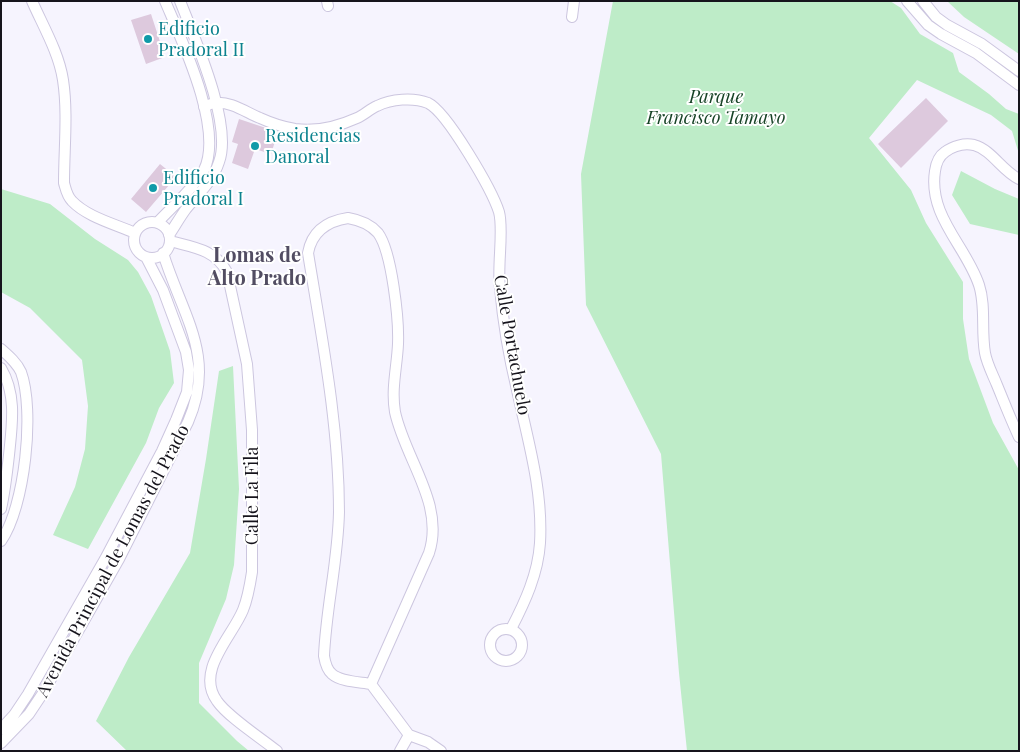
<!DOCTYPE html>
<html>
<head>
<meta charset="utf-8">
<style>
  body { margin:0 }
  #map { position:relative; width:1020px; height:752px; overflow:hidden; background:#f6f4fe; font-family:"Playfair Display",serif }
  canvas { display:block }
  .frame { position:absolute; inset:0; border:2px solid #16141c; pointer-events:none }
</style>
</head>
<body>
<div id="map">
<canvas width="1020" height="752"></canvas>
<div class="frame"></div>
</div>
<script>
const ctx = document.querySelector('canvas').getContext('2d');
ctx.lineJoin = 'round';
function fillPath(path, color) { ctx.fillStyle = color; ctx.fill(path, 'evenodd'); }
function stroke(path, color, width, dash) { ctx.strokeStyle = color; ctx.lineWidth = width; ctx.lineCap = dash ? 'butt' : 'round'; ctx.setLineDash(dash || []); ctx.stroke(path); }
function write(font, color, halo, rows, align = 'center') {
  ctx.font = font + ' "Playfair Display",serif'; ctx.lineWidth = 4; ctx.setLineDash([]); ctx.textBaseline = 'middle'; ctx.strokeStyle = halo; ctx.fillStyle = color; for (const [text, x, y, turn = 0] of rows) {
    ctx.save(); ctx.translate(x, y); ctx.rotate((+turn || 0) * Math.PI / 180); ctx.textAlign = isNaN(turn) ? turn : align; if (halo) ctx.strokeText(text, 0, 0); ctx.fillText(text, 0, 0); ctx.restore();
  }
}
fillPath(new Path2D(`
  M 613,1 L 890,1 L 901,8 L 920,34 L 953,53 L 959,72 L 989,94 L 1006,109 L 1019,114 L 1019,154 L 1012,131 L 991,115 L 917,80 L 869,138 L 911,190 L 926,223 L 963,282 L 963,319 L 969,359 L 993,423 L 1019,470 L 1019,751 L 687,751 L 679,673 L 661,454 L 586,305 L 581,174 Z
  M 947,1 L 1019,1 L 1019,54 L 964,17 Z
  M 961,171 L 995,189 L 1019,199 L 1019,235 L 970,224 L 952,195 Z
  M 1,189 L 50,204 L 95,239 L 128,260 L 138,272 L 151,296 L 170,351 L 174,383 L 159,408 L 146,443 L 88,549 L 53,535 L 75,487 L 85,449 L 88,406 L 82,360 L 30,308 L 1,292 Z
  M 233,366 L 239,489 L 234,565 L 226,599 L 199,663 L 199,703 L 237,741 L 249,751 L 127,751 L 96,721 L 129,657 L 190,553 L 206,459 L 219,371 Z`), '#beecc8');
fillPath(new Path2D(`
  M 151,14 L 165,57 L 146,64 L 131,20 Z
  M 926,98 L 948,121 L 901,168 L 878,144 Z
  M 239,119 L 278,132 L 271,154 L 255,149 L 248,169 L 232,163 L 238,144 L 232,142 Z
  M 160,164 L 176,177 L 146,212 L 131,199 Z`), '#ddc9dd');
const minor = new Path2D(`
  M 32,1 C 43,26 59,53 63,80 C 68,113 64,149 64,183 C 66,190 67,196 72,201 C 87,217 115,224 135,233
  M 327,1 L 328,6
  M 907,1 L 928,25 L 941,34 L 976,53 L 1019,85
  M 923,1 L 936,17 L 947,25 L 982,44 L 1019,71
  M 572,17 L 574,1
  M 204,107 C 208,105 212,103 215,103 C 231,101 247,113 260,118 C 271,123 283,127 295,129 C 316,132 337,127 357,118 C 364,115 370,109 377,106 C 391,99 413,97 428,103 C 447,112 492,190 499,212 C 504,230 497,266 500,288 C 503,322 509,357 517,390 C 528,441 543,490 540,543 C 538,574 525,602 511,629
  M 1019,179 C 1002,171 992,150 974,145 C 964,143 953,146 945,152 C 939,156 936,164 935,171 C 928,216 966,246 979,285 C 986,306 981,330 985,353 C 987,364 993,375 997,385 C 1004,402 1011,420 1019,437
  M 348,218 C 360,220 370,224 378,233 C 392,252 399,320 398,344 C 397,367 391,389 395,412 C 405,459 445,504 429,553 L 371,684 C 360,682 341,682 332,674 C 327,670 325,662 324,656 C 326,608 338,561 339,512 C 339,425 322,339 308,253 C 312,231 328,221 348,218 Z
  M134 240a18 18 0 1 1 36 0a18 18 0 1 1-36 0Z
  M 158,222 C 171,208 195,187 204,170 C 224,129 182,41 165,1
  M 169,235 C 175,226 180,217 186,209 C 198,194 213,181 219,162 C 233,125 195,39 180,1
  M 170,241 C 192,247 215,249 227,272 L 247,364 L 252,430 L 252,572 C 250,585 248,598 243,610 C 232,637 195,671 217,701 C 228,717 261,738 277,751
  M 1,349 C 9,356 17,363 21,372 C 35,410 25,507 1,541
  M 1,368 C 17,395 12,425 9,455 C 7,473 5,491 1,509
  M490 645a16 16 0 1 1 32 0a16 16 0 1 1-32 0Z
  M 371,684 L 409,735
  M 1,729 L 14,715 L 28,694 L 105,559 L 162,451 L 176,420 L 187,392 L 189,370 L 186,352 L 163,290 L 146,257
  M 409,735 L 428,742 L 441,751
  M 1,743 L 29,714 L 43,693 L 119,559 L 188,422 C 217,356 182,315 163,253
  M 400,751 L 409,735`);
stroke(minor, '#ccc6df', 12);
stroke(minor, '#fff', 10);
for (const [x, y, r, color] of [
  [148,39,5,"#0f9aa8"],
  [255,146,5,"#0f9aa8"],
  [153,188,5,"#0f9aa8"]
]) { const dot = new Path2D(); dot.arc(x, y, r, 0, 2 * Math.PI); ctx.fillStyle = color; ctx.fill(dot); stroke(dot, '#fff', 2); }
write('18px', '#0d838f', '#fff', [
  ["Edificio",158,29],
  ["Pradoral II",158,50],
  ["Residencias",265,136],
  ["Danoral",265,157],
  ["Edificio",163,178],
  ["Pradoral I",163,199]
], 'left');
write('italic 18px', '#164225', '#fff', [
  ["Parque",716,97],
  ["Francisco Tamayo",716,118]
]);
write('18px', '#16141c', '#fff', [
  ["Calle Portachuelo",512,345,80],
  ["Calle La Fila",252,496,-90],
  ["Avenida Principal de Lomas del Prado",113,561,-62]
]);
write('bold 20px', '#524d62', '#fff', [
  ["Lomas de",257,256],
  ["Alto Prado",257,279]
]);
</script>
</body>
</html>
